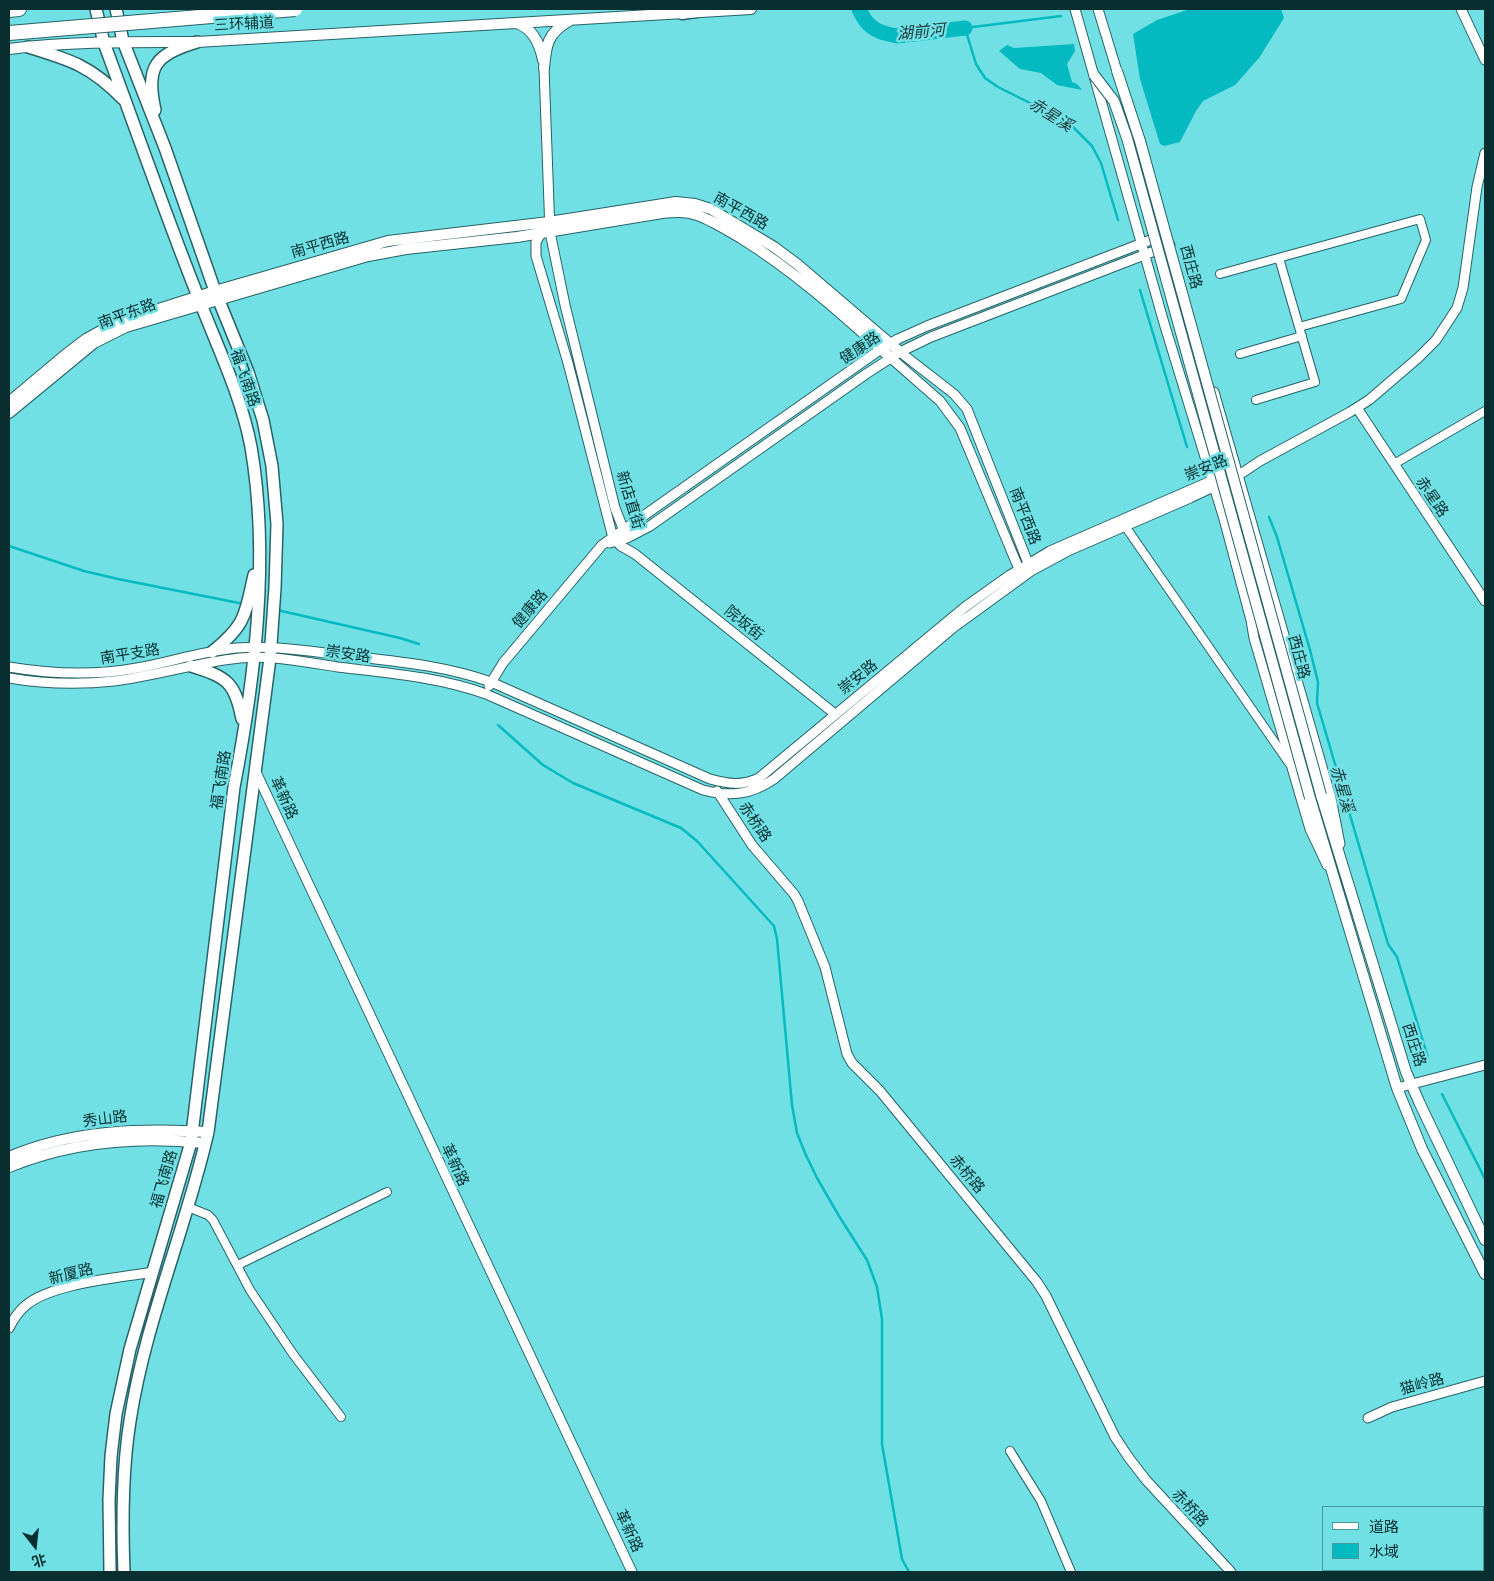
<!DOCTYPE html>
<html>
<head>
<meta charset="utf-8">
<style>
  body { margin:0 }
  #map { position:relative; width:1494px; height:1581px; overflow:hidden; background:#70e0e5; font-family:"Golos Text","Noto Sans SC",sans-serif }
  canvas { display:block }
  .frame { position:absolute; inset:0; border:10px solid #082e2f; pointer-events:none }
  .legend { position:absolute; left:1322px; top:1506px; width:162px; height:65px; box-sizing:border-box; background:#70e0e5; border:1px solid #46999c; margin:0; padding:6px 9px; list-style:none; font-size:15px; color:#082e2f }
  .legend li { display:flex; align-items:center; gap:10px; height:25px }
  .legend b { width:25px; border:1px solid #46999c }
  .north { position:absolute; left:10px; top:1521px; width:50px; height:50px; -webkit-text-stroke:4px #70e0e5; paint-order:stroke; rotate:164deg; font-size:14px; font-weight:700; line-height:20px; text-align:center; color:#082e2f }
  .north::after { content:''; display:block; margin:auto; width:18px; height:22px; background:#082e2f; clip-path:polygon(50% 0,100% 100%,50% 72%,0 100%) }
</style>
</head>
<body>
<div id="map">
<canvas width="1494" height="1581"></canvas>
<div class="frame"></div>
<ul class="legend">
<li><b style="height:6px;background:#fff"></b>道路</li>
<li><b style="height:14px;background:#05b9c0"></b>水域</li>
</ul>
<div class="north">北</div>
</div>
<script>
const ctx = document.querySelector('canvas').getContext('2d');
ctx.lineJoin = 'round';
function fillPath(path, color) { ctx.fillStyle = color; ctx.fill(path, 'evenodd'); }
function stroke(path, color, width, dash) { ctx.strokeStyle = color; ctx.lineWidth = width; ctx.lineCap = dash ? 'butt' : 'round'; ctx.setLineDash(dash || []); ctx.stroke(path); }
function write(font, color, halo, rows, align = 'center') {
  ctx.font = font + ' "Golos Text","Noto Sans SC",sans-serif'; ctx.lineWidth = 5; ctx.setLineDash([]); ctx.textBaseline = 'middle'; ctx.strokeStyle = halo; ctx.fillStyle = color; for (const [text, x, y, turn = 0] of rows) {
    ctx.save(); ctx.translate(x, y); ctx.rotate((+turn || 0) * Math.PI / 180); ctx.textAlign = isNaN(turn) ? turn : align; if (halo) ctx.strokeText(text, 0, 0); ctx.fillText(text, 0, 0); ctx.restore();
  }
}
fillPath(new Path2D(`
  M 1190,9 L 1281,9 L 1284,18 L 1259,58 L 1235,85 L 1203,101 L 1196,111 L 1180,142 L 1164,146 L 1160,144 L 1140,79 L 1133,34 L 1157,20 Z
  M 1074,44 L 1075,51 L 1067,64 L 1072,82 L 1077,84 L 1082,90 L 1057,85 L 1041,73 L 1020,69 L 999,51 L 1007,45 L 1014,48 Z`), '#05b9c0');
stroke(new Path2D(`
  M 1061,16 L 965,28 L 976,64 L 985,78 L 998,87 L 1068,122 L 1092,146 L 1101,163 L 1118,220
  M 1140,290 L 1187,447
  M 1269,517 L 1277,537 L 1310,650 L 1318,682 L 1317,703 L 1388,944 L 1397,957 L 1428,1058
  M 9,546 L 84,571 L 118,579 L 244,604
  M 277,610 L 400,638 L 419,644
  M 498,725 L 543,765 L 573,783 L 681,828 L 697,841 L 774,926 L 777,939 L 792,1105 L 797,1133 L 805,1153 L 817,1178 L 839,1216 L 867,1260 L 877,1287 L 882,1319 L 882,1444 L 902,1559 L 909,1572
  M 1442,1094 L 1485,1179`), '#05b9c0', 2.5);
stroke(new Path2D(`
  M 859,9 C 867,28 878,33 898,36 L 965,28`), '#05b9c0', 15);
const minor = new Path2D(`
  M 1220,274 L 1420,219 L 1426,240 L 1401,299 L 1299,327
  M 1240,354 L 1302,336
  M 1256,400 L 1315,382 L 1279,258
  M 1394,464 L 1485,411
  M 1125,526 L 1289,763
  M 188,1207 L 208,1215 L 213,1220 L 250,1290 L 293,1354 L 341,1417
  M 238,1265 L 387,1192
  M 1010,1451 L 1041,1501 L 1071,1572`);
const tertiary = new Path2D(`
  M 1075,9 L 1164,323 L 1224,519 L 1251,620 L 1254,638 L 1310,829 L 1327,865
  M 1098,9 L 1119,78
  M 1461,9 L 1485,60
  M 544,68 L 550,232 L 565,305 L 615,508 L 626,536
  M 544,228 L 536,242 L 536,256 L 568,363 L 613,538 L 621,546 L 635,554 L 835,714
  M 900,352 L 954,394 L 967,409 L 1030,568
  M 891,358 L 940,401 L 960,428 L 1021,574
  M 1214,392 L 1331,798 L 1340,844
  M 1357,408 L 1485,601
  M 610,543 L 627,538 L 650,526 L 866,374 L 900,352 L 931,337 L 1170,245
  M 9,667 C 51,674 94,676 137,668 C 170,662 203,651 237,648 C 272,645 308,651 342,655 C 393,661 443,665 491,682 L 710,779 C 728,784 742,786 759,778 L 965,607 L 1010,575 L 1050,551 L 1227,474
  M 9,678 C 44,684 78,685 114,681 C 157,676 198,662 240,658 C 272,655 306,662 338,667 C 388,673 439,677 486,694 L 703,790 C 729,797 751,795 774,779 L 954,627 L 1031,571 L 1070,550 L 1190,498 L 1239,475 L 1260,461 L 1350,412 L 1369,400 L 1418,358 L 1436,340 L 1457,308 L 1463,288 L 1477,187 L 1485,153
  M 489,686 L 503,663 L 602,545 L 881,349 L 898,339 L 927,326 L 1161,236
  M 255,770 L 632,1572
  M 717,791 L 752,845 L 794,894 L 798,901 L 825,967 L 847,1054 L 852,1063 L 880,1091 L 1037,1282 L 1046,1296 L 1115,1437 L 1129,1458 L 1146,1480 L 1231,1572
  M 1397,1088 L 1485,1065
  M 9,1328 C 13,1320 18,1312 25,1306 C 51,1283 119,1278 153,1272
  M 1368,1418 L 1392,1407 L 1485,1381`);
const secondary = new Path2D(`
  M 519,24 C 534,30 540,45 543,60
  M 9,49 C 71,41 134,42 197,42 L 751,9
  M 544,68 C 546,46 547,33 569,21
  M 9,402 L 65,355 L 86,339 L 104,329 L 124,320 L 215,291 L 388,241 L 549,222 L 676,202 L 695,204 L 711,209 L 774,247 L 797,264 L 900,352
  M 9,413 L 94,343 L 126,327 L 368,256 L 406,249 L 517,237 L 662,213 C 674,212 686,211 697,215 C 712,220 727,230 741,238 C 797,273 842,314 891,358
  M 1321,795 L 1406,1072 L 1420,1104 L 1485,1240
  M 1310,798 L 1397,1088 L 1422,1149 L 1485,1274
  M 9,1157 C 71,1130 141,1128 208,1132
  M 9,1167 C 70,1142 139,1136 205,1143`);
const primary = new Path2D(`
  M 96,9 L 104,43 C 135,126 164,211 197,294 C 216,344 241,394 251,447 C 270,558 255,678 234,787 L 191,1142 L 130,1349 L 116,1414 L 111,1456 L 109,1500 L 110,1572
  M 116,9 L 123,41 L 165,148 L 215,291 L 248,372 L 263,420 L 272,466 L 277,524 L 275,588 L 270,658 L 208,1132 C 186,1229 145,1322 130,1421 C 122,1471 122,1522 124,1572
  M 28,47 C 71,60 91,66 123,99
  M 155,110 C 145,66 156,54 197,42
  M 212,652 C 246,625 245,615 254,575
  M 191,666 C 227,677 235,682 242,719`);
const trunk = new Path2D(`
  M 682,13 L 709,9`);
const motorway = new Path2D(`
  M 9,10 L 19,9`);
stroke(minor, '#276366', 10);
stroke(tertiary, '#276366', 11);
stroke(secondary, '#276366', 12);
stroke(primary, '#276366', 14);
stroke(trunk, '#276366', 15);
stroke(motorway, '#276366', 16);
stroke(minor, '#fff', 8);
stroke(tertiary, '#fff', 9);
stroke(secondary, '#fff', 10);
stroke(primary, '#fff', 11);
stroke(trunk, '#fff', 12);
stroke(motorway, '#fff', 14);
const secondaryBridge = new Path2D(`
  M 1117,71 L 1140,141 L 1321,795
  M 1094,75 L 1114,101 L 1127,138 L 1310,798`);
const motorwayBridge = new Path2D(`
  M 9,33 L 295,9`);
stroke(secondaryBridge, '#276366', 12, []);
stroke(motorwayBridge, '#276366', 16, []);
stroke(secondaryBridge, '#fff', 10);
stroke(motorwayBridge, '#fff', 14);
write('15px', '#082e2f', '#70e0e5', [
  ["三环辅道",244,24,-3],
  ["南平西路",741,211,29],
  ["南平西路",320,245,-16],
  ["西庄路",1191,267,75],
  ["南平东路",127,314,-20],
  ["健康路",860,348,-34],
  ["福飞南路",245,378,71],
  ["崇安路",1206,468,-22],
  ["赤星路",1432,497,56],
  ["新店直街",630,500,73],
  ["南平西路",1025,516,69],
  ["健康路",530,609,-50],
  ["院坂街",744,623,39],
  ["南平支路",130,654,-9],
  ["崇安路",348,654,8],
  ["西庄路",1299,657,75],
  ["崇安路",858,677,-39],
  ["福飞南路",221,780,-81],
  ["革新路",284,798,65],
  ["赤桥路",755,822,56],
  ["西庄路",1414,1045,72],
  ["秀山路",105,1119,-7],
  ["革新路",455,1165,65],
  ["赤桥路",967,1174,50],
  ["福飞南路",164,1179,-74],
  ["新厦路",71,1274,-14],
  ["猫岭路",1422,1384,-15],
  ["赤桥路",1190,1508,47],
  ["革新路",629,1531,65]
]);
write('italic 16px', '#203e40', '#70e0e5', [
  ["湖前河",921,32,-5],
  ["赤星溪",1051,115,32],
  ["赤星溪",1342,789,74]
]);
</script>
</body>
</html>
